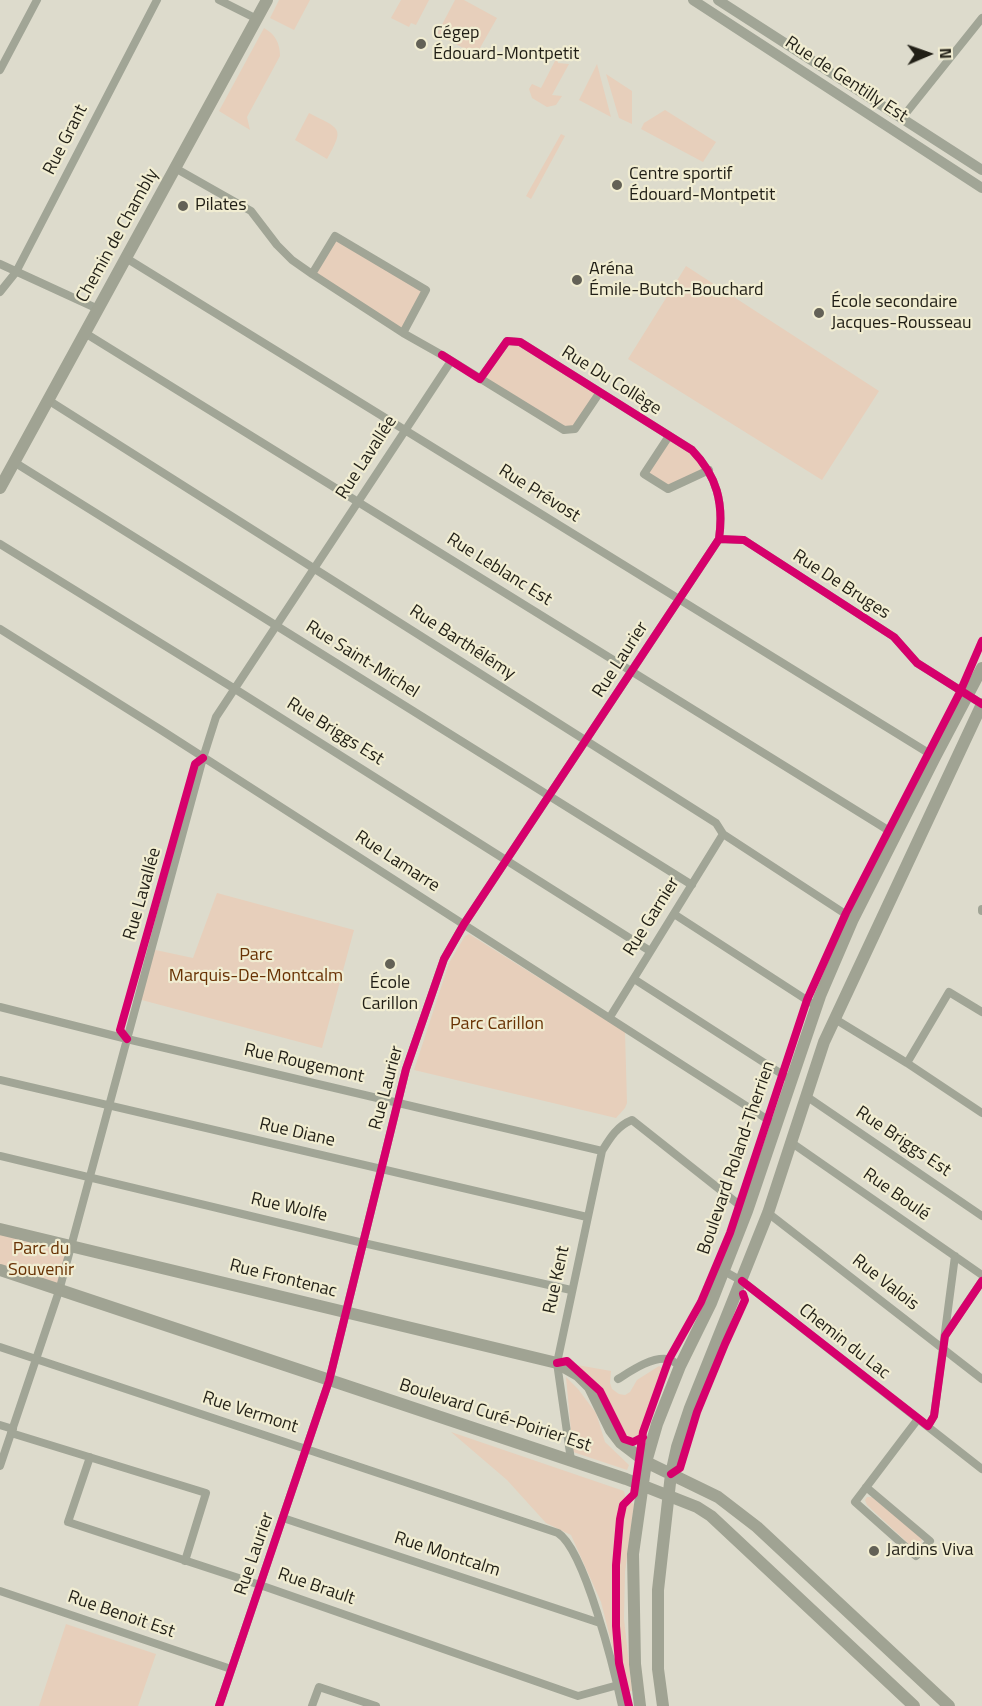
<!DOCTYPE html>
<html>
<head>
<meta charset="utf-8">
<style>
  body { margin:0 }
  #map { position:relative; width:982px; height:1706px; overflow:hidden; background:#dddbcc; font-family:"Titillium Web",sans-serif }
  canvas { display:block }
  .north { position:absolute; left:898px; top:24px; width:60px; height:60px; -webkit-text-stroke:4px #f1edd2; paint-order:stroke; rotate:88deg; font-size:16px; font-weight:700; line-height:24px; text-align:center; color:#211f16 }
  .north::after { content:''; display:block; margin:auto; width:21px; height:27px; background:#211f16; clip-path:polygon(50% 0,100% 100%,50% 72%,0 100%) }
</style>
</head>
<body>
<div id="map">
<canvas width="982" height="1706"></canvas>
<div class="north">N</div>
</div>
<script>
const ctx = document.querySelector('canvas').getContext('2d');
ctx.lineJoin = 'round';
function fillPath(path, color) { ctx.fillStyle = color; ctx.fill(path, 'evenodd'); }
function stroke(path, color, width, dash) { ctx.strokeStyle = color; ctx.lineWidth = width; ctx.lineCap = dash ? 'butt' : 'round'; ctx.setLineDash(dash || []); ctx.stroke(path); }
function write(font, color, halo, rows, align = 'center') {
  ctx.font = font + ' "Titillium Web",sans-serif'; ctx.lineWidth = 4.5; ctx.setLineDash([]); ctx.textBaseline = 'middle'; ctx.strokeStyle = halo; ctx.fillStyle = color; for (const [text, x, y, turn = 0] of rows) {
    ctx.save(); ctx.translate(x, y); ctx.rotate((+turn || 0) * Math.PI / 180); ctx.textAlign = isNaN(turn) ? turn : align; if (halo) ctx.strokeText(text, 0, 0); ctx.fillText(text, 0, 0); ctx.restore();
  }
}
fillPath(new Path2D(`
  M 279,0 L 310,0 L 294,30 L 270,18 Z
  M 401,0 L 429,0 L 416,25 L 411,23 L 409,27 L 391,18 Z
  M 455,0 L 464,0 L 497,18 L 476,55 L 437,34 Z
  M 264,28 C 275,34 280,43 280,56 L 247,117 L 250,130 L 219,111 Z
  M 557,57 L 558,63 L 569,64 L 552,95 L 562,96 L 556,105 L 547,107 L 532,98 L 529,89 L 532,84 L 541,88 Z
  M 597,64 L 611,117 L 579,100 Z
  M 606,74 L 632,91 L 632,124 L 619,118 Z
  M 665,110 L 716,142 L 703,162 L 641,129 L 644,123 Z
  M 309,113 C 339,129 346,126 327,159 L 295,140 Z
  M 561,134 L 565,136 L 531,199 L 526,196 Z
  M 335,236 L 426,290 L 403,333 L 312,274 Z
  M 686,266 L 879,391 L 822,480 L 628,359 Z
  M 514,340 L 600,392 L 570,431 L 480,379 L 507,341 Z
  M 669,436 L 709,470 L 668,489 L 644,474 Z
  M 217,893 L 354,930 L 322,1048 L 138,999 L 151,949 L 193,958 Z
  M 469,934 L 625,1032 L 627,1103 L 625,1108 L 616,1118 L 414,1070 L 449,963 L 465,936 Z
  M 0,1229 L 72,1245 L 59,1291 L 0,1270 Z
  M 577,1365 L 611,1371 L 610,1383 L 612,1389 L 619,1394 L 625,1395 L 630,1392 L 637,1380 L 659,1366 L 664,1369 L 639,1436 L 628,1438 L 624,1435 L 604,1395 L 597,1385 Z
  M 566,1377 L 578,1389 L 596,1413 L 605,1442 L 629,1465 L 627,1470 L 573,1452 Z
  M 451,1432 L 624,1491 L 626,1500 L 634,1504 L 625,1572 L 624,1619 L 632,1691 L 624,1692 L 601,1602 L 571,1535 L 546,1523 L 507,1480 Z
  M 867,1497 L 872,1497 L 922,1538 L 921,1545 L 917,1548 L 911,1546 L 867,1505 L 865,1500 Z
  M 66,1624 L 156,1654 L 138,1706 L 39,1706 Z`), '#e7cfbb');
stroke(new Path2D(`
  M 219,0 L 257,19
  M 0,70 L 37,0
  M 902,118 L 982,18
  M 175,168 L 251,211 L 277,245 L 292,260 L 312,274 L 403,333 L 442,355 L 564,430 L 575,429 L 600,392
  M 126,258 L 935,757
  M 0,264 L 98,309
  M 312,274 L 335,236 L 426,290 L 403,333
  M 0,292 L 16,272 L 157,0
  M 85,333 L 896,835
  M 48,400 L 716,823 L 723,834 L 853,919
  M 669,436 L 644,474 L 668,489 L 709,470
  M 14,462 L 692,885
  M 719,539 L 744,540 L 894,637 L 917,663 L 982,704
  M 0,544 L 235,689 L 650,951
  M 0,629 L 161,730 L 776,1125
  M 982,909 L 982,911
  M 674,914 L 816,1006
  M 634,979 L 791,1080
  M 0,1007 L 127,1039 L 602,1151
  M 610,1017 L 723,834
  M 835,1019 L 907,1063 L 982,1113
  M 907,1063 L 949,992 L 982,1012
  M 0,1080 L 587,1217
  M 806,1096 L 982,1216
  M 792,1143 L 982,1275
  M 0,1156 L 359,1242 L 571,1290
  M 768,1213 L 982,1379
  M 722,1270 L 742,1281 L 982,1469
  M 946,1334 L 982,1281
  M 0,1347 L 558,1533 C 585,1550 615,1673 622,1706
  M 618,1379 C 631,1371 651,1357 667,1359 C 672,1360 676,1363 680,1366
  M 0,1425 L 13,1429
  M 928,1426 L 934,1416 L 955,1256
  M 11,1433 L 206,1493 L 185,1561
  M 90,1457 L 68,1522 L 260,1585 L 578,1696 L 618,1685
  M 571,1460 L 557,1363 L 602,1151 C 610,1138 617,1126 632,1120 L 747,1211
  M 0,1466 L 59,1291 L 203,758 L 216,717 L 451,361
  M 866,1487 L 930,1541 L 916,1556 L 855,1502 L 905,1436 L 918,1419
  M 283,1518 L 600,1623
  M 0,1591 L 231,1669
  M 219,1706 L 329,1381 L 406,1069 L 444,959 L 464,924 L 719,539 C 724,503 717,476 692,450 L 520,342 L 507,341 L 480,379
  M 312,1706 L 319,1687 L 376,1706`), '#a1a596', 8);
stroke(new Path2D(`
  M 693,0 L 982,188
  M 718,0 L 982,170`), '#a1a596', 10);
stroke(new Path2D(`
  M 0,488 L 267,0
  M 0,1229 L 557,1363 L 578,1375 L 590,1387 L 611,1430 L 621,1443 L 646,1462 L 718,1497 L 757,1527 L 949,1706
  M 0,1270 L 626,1479 L 697,1507 L 711,1516 L 914,1706
  M 640,1706 L 635,1664 L 633,1554 L 646,1462 L 657,1424 L 680,1366 L 711,1303 L 747,1211 L 820,996 L 853,919 L 935,757 L 982,668
  M 663,1706 L 658,1669 L 658,1590 L 671,1474 L 677,1447 L 690,1408 L 768,1213 L 824,1042 L 982,704`), '#a0a393', 12);
stroke(new Path2D(`
  M 719,539 L 744,540 L 894,637 L 917,663 L 982,704
  M 127,1039 L 120,1030 L 195,764 L 203,758
  M 742,1281 L 928,1426 L 934,1416 L 945,1336 L 982,1281
  M 557,1363 L 567,1361 L 600,1391 L 624,1439 L 633,1442 L 643,1437
  M 671,1474 L 680,1468 L 697,1412 L 725,1344 L 745,1300 L 743,1294
  M 219,1706 L 329,1381 L 406,1069 L 444,959 L 464,924 L 719,539 C 724,503 717,476 692,450 L 520,342 L 507,341 L 480,379 L 442,355
  M 629,1706 L 619,1663 L 616,1626 L 616,1565 L 620,1519 L 623,1505 L 634,1494 L 643,1432 L 669,1359 L 701,1302 L 730,1233 L 807,1000 L 846,913 L 960,692 L 982,641`), '#d6006c', 8);
for (const [x, y, r, color] of [
  [421,44,6,"#636156"],
  [617,185,6,"#636156"],
  [183,206,6,"#636156"],
  [577,280,6,"#636156"],
  [819,313,6,"#636156"],
  [390,964,6,"#636156"],
  [874,1551,6,"#636156"]
]) { const dot = new Path2D(); dot.arc(x, y, r, 0, 2 * Math.PI); ctx.fillStyle = color; ctx.fill(dot); stroke(dot, '#f1edd2', 2); }
write('18px', '#211f16', '#f1edd2', [
  ["Cégep",433,34],
  ["Édouard-Montpetit",433,55],
  ["Centre sportif",629,175],
  ["Édouard-Montpetit",629,196],
  ["Pilates",195,206],
  ["Aréna",589,270],
  ["Émile-Butch-Bouchard",589,291],
  ["École secondaire",831,303],
  ["Jacques-Rousseau",831,324],
  ["École",390,984,"center"],
  ["Carillon",390,1005,"center"],
  ["Jardins Viva",886,1551]
], 'left');
write('18px', '#211f16', '#f1edd2', [
  ["Rue de Gentilly Est",846,80,33],
  ["Rue Grant",66,140,-63],
  ["Chemin de Chambly",118,236,-61],
  ["Rue Du Collège",611,381,32],
  ["Rue Lavallée",367,458,-57],
  ["Rue Prévost",539,494,32],
  ["Rue Leblanc Est",499,570,32],
  ["Rue De Bruges",841,585,33],
  ["Rue Barthélémy",462,643,33],
  ["Rue Saint-Michel",362,660,32],
  ["Rue Laurier",621,660,-57],
  ["Rue Briggs Est",335,732,32],
  ["Rue Lamarre",397,862,33],
  ["Rue Lavallée",143,894,-74],
  ["Rue Garnier",652,917,-58],
  ["Rue Rougemont",304,1064,13],
  ["Rue Laurier",387,1088,-75],
  ["Rue Diane",297,1133,13],
  ["Rue Briggs Est",903,1142,34],
  ["Boulevard Roland-Therrien",737,1158,-71],
  ["Rue Boulé",896,1195,35],
  ["Rue Wolfe",289,1208,13],
  ["Rue Frontenac",283,1279,14],
  ["Rue Kent",557,1280,-78],
  ["Rue Valois",885,1283,38],
  ["Chemin du Lac",844,1342,38],
  ["Rue Vermont",250,1413,18],
  ["Boulevard Curé-Poirier Est",495,1416,18],
  ["Rue Laurier",255,1554,-71],
  ["Rue Montcalm",447,1555,18],
  ["Rue Brault",316,1587,19],
  ["Rue Benoit Est",121,1615,19]
]);
write('18px', '#683204', '#f1edd2', [
  ["Parc",256,956],
  ["Marquis-De-Montcalm",256,977],
  ["Parc Carillon",497,1025],
  ["Parc du",41,1250],
  ["Souvenir",41,1271]
]);
</script>
</body>
</html>
